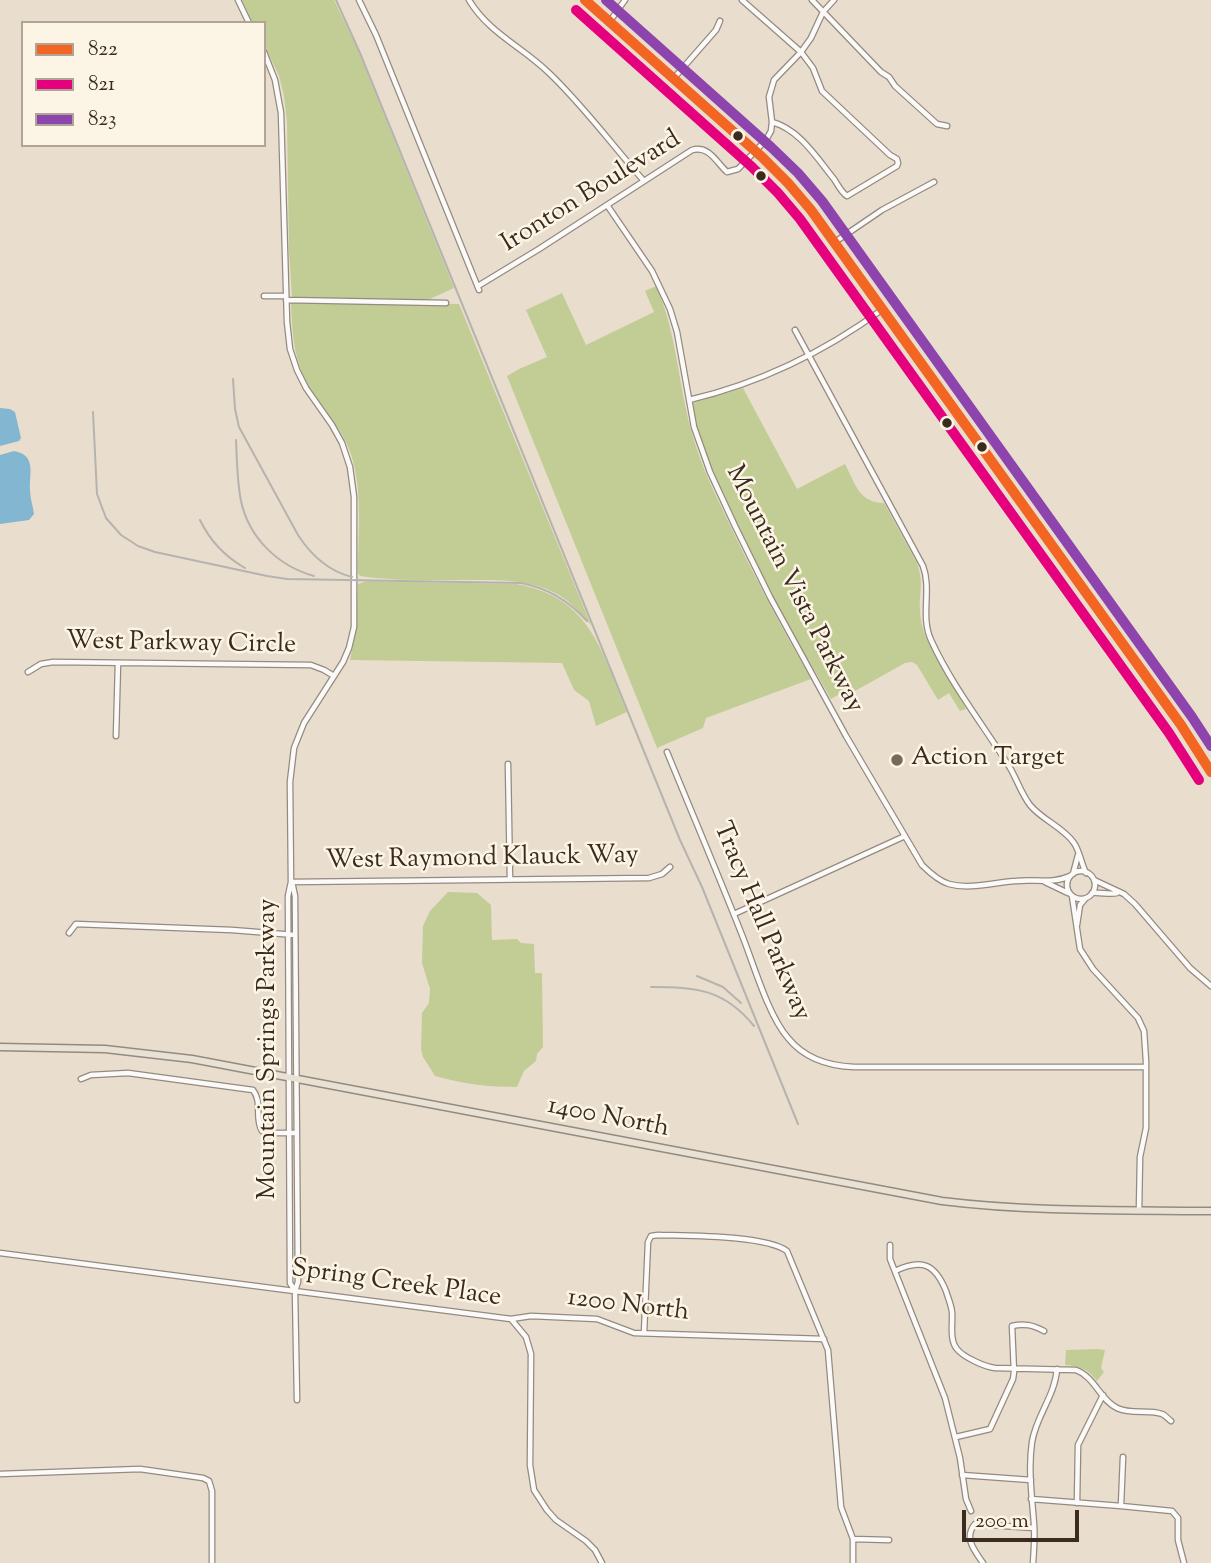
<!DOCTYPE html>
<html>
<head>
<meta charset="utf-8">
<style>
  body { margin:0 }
  #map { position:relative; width:1211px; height:1563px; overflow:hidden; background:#e9dece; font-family:"Sorts Mill Goudy",serif }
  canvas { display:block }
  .legend { position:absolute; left:21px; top:21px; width:245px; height:126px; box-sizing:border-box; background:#fcf5e5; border:2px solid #afa495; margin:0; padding:9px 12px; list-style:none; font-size:21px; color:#3b2a1e }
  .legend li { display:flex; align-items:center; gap:14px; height:35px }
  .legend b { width:35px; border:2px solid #afa495 }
  .scale { position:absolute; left:962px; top:1510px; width:117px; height:32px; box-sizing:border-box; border:4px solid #3b2a1e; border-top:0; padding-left:9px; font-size:21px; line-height:24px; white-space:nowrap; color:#3b2a1e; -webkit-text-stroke:5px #fcf5e5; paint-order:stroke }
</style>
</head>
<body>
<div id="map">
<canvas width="1211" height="1563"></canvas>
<ul class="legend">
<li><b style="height:9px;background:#f26522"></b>822</li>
<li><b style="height:9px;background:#e5007d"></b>821</li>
<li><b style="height:9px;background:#8e44ad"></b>823</li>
</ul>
<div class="scale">200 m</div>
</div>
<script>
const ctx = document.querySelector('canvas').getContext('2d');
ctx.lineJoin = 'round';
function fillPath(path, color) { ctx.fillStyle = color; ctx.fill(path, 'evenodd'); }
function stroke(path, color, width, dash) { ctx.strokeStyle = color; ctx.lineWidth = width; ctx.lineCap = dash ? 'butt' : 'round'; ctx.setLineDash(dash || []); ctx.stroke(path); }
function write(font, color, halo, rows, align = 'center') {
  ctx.font = font + ' "Sorts Mill Goudy",serif'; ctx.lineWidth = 5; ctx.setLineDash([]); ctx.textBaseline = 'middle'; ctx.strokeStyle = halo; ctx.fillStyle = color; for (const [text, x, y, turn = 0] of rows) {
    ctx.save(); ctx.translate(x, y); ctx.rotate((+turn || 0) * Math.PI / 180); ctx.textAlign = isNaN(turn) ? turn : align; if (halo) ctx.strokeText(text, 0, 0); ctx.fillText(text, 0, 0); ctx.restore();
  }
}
fillPath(new Path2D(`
  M 242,0 L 334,0 L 357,48 L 454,288 L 430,299 L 413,301 L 292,297 L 289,251 L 287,122 L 284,96 L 279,76 L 264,44 L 264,23 L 253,23 Z
  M 656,286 C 678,335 678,389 694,440 C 702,468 715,493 727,519 C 753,574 781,627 811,679 L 706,718 L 703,728 L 657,748 L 507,376 L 519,369 L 547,357 L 526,310 L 562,293 L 586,345 L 654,312 L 645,291 Z
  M 291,302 L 459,304 L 591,625 C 581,614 572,603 559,595 C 530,578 496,580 463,580 C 429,580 394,581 360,576 L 358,573 C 358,535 363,491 351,454 C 341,426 320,406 306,381 C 293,356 292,329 291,302 Z
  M 743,388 L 797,489 L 845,464 C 855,483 859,503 884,503 L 917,563 C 924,583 919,591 920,610 C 920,620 923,629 926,638 L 966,709 L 960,711 L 949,693 L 938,700 L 917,665 L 912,662 L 905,663 L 855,691 L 852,687 L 831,699 C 812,666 793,634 775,601 C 756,566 740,530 724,494 C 713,472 691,426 693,403 Z
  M 367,581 L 516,584 C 591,597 601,651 627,712 L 596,726 L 589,701 L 574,690 L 562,663 L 350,660 L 356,632 L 358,584 Z
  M 448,892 L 477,893 L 491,905 L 492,940 L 517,939 L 521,943 L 534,944 L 535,973 L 542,973 L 543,1047 L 537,1054 L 536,1061 L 524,1071 L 517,1087 C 488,1087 463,1084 435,1076 L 423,1057 L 421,1049 L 422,1013 L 429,1003 L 430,989 L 422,963 L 423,926 L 430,911 Z
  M 1098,1349 L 1105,1350 L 1101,1368 L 1104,1372 L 1097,1381 C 1088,1369 1080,1366 1065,1365 L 1066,1350 Z`), '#c2cd95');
fillPath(new Path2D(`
  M 0,408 L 10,409 L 15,412 L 21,438 L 19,441 L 0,446 Z
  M 14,451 C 37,455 29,474 30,490 C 30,498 33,506 34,514 L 29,520 L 0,524 L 0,455 Z`), '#83b6d0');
const minor = new Path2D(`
  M 238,0 L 249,23
  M 359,0 L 376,35 L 479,290
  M 469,0 C 488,32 522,47 548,72 C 583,105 612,145 644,181
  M 742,0 L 801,52 L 813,68 L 822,91 L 890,155 L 897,159 L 898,163 L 897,166 L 847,196 C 841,192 838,185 834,179 C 817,158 799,129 772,122
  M 812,0 L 881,72 L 889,77 L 895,86 L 937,124 L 947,126
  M 610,21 L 625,0
  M 264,52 L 275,80 L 281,113 L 287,322 L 290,349 L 297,370 L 306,388 L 332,425 L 342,443 L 350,467 L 354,497 L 354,627 L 349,648 L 343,662 L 304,723 L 294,748 L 290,782 L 291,882 L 288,896 L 290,1283 L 295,1291
  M 674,78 L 716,30 L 720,21
  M 607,205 L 652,271 L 670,309 L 677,332 L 694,427 L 710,472 L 735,526 L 770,597 L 846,736 L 922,865 C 930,873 939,881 949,884 C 970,890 995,882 1016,881 C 1034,879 1053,884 1070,876
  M 835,242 L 882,210 L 934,182
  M 478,286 L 539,249 L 692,150 C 709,145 716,162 727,172 L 738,169 L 766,140 L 771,131 L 772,122 L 769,97 L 774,80 L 801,52 L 811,38 L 823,12 L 834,0
  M 264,296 L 286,296
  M 286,300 L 446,303
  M 795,330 L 923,566 C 932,590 920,616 931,640 C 951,684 981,722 1007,763 C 1016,776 1020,792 1030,805 C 1042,820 1063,827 1074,843 C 1080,852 1081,863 1086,873
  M 689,400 C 761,383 823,353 883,309
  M 28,672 L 41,664 L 53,662 L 311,665 L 324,670 L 334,676
  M 116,736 L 118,663
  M 667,752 C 692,813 718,874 742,935 C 754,965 768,1015 788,1038 C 805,1059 828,1066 854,1067 L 1146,1067
  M 508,764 L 510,879
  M1067 885a14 14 0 1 1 28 0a14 14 0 1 1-28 0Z
  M 1073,874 L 1078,855
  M 1094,880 L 1124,894 L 1135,904 L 1190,968 L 1211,986
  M 291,882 L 649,878 L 662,874 L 670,867
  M 292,882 L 295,896 L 298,1282 L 295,1291 L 297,1400
  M 1045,882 L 1068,893
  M 1092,893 C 1100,892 1110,895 1117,893
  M 1072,896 L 1080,949 L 1093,969 L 1138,1018 L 1144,1031 L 1146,1061 L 1146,1128 L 1140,1157 L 1139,1210
  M 734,914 L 905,836
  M 1077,925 L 1080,905 L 1085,899
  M 69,933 L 76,924 L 232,930 L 295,935
  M 81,1079 L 91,1075 L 128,1073 L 253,1090 C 263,1103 254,1118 262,1131 L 267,1133 L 297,1133
  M 890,1245 L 890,1259 L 945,1398 L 960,1458 L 966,1499 L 971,1511
  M 0,1253 L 511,1319 L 526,1337 L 531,1354 L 530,1465 L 534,1490 L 547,1510 L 556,1520 L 586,1541 L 595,1550 L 602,1563
  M 895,1271 C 922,1258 935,1264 946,1291 C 948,1298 951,1304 952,1312 C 953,1322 949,1340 957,1349 C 963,1357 985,1367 995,1368 L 1076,1370 C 1095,1377 1100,1400 1117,1408 C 1131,1415 1149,1409 1162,1414 C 1165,1415 1168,1419 1171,1421
  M 511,1319 L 531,1316 L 597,1319 L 634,1333 L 824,1339
  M 644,1333 L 648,1242 L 651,1236 L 658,1235 C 687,1236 765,1235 787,1251 L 828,1350 L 841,1507 L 853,1539 L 853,1563
  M 956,1437 L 990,1429 L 1013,1379 L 1014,1372 L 1012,1326 C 1024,1323 1033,1325 1044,1331
  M 0,1474 L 140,1469 L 203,1478 L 209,1481 L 212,1491 L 212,1563
  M 962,1475 L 1031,1480
  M 1031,1499 L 1121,1506 L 1172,1511 L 1178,1518 L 1178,1540 L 1184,1563
  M 1077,1503 L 1078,1445 L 1103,1395
  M 1121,1505 L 1123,1457
  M 853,1539 L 889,1540
  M 983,1563 C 975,1551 963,1538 975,1524 L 1034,1528
  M 1033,1563 C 1034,1550 1035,1537 1034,1524 C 1032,1497 1028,1469 1032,1442 C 1036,1416 1055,1396 1057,1369`);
const major = new Path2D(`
  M 585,0 L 762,157 L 788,183 L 811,210 L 1181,725 L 1211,772
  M 0,1047 L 105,1049 L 192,1059 L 942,1201 C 1031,1212 1121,1210 1211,1211`);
stroke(minor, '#938a80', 7);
stroke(major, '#938a80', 9);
stroke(minor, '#fcfaf8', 4.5);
stroke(major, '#eae1d5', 6);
stroke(new Path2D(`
  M 336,0 L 360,53 L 680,840 L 702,887 L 798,1124
  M 233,379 L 235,409 L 239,427 L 298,535 C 311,555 328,571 352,577
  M 93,412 L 97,494 L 106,518 L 121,535 L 138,546 L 155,552 L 267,576 L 287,579 L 521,583 C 548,588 569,601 587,621
  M 236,440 C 237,460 237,481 241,501 C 249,538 278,566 314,576
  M 200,520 C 210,541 224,556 245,568
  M 697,976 L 723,987 L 741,1003
  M 651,987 C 696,987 724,989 754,1026`), '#b6b3af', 2);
stroke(new Path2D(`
  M 585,0 L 762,157 L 788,183 L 811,210 L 1181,725 L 1211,772`), '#f26522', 10);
stroke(new Path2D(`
  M 576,10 L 752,167 L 778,193 L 800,219 L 1169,733 L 1199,780`), '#e5007d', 10);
stroke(new Path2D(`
  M 606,0 L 771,147 L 798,173 L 822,201 L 1192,717 L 1211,746`), '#8e44ad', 10);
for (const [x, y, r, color] of [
  [738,136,6,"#3b2a1e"],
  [761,176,6,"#3b2a1e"],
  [947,423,6,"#3b2a1e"],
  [982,447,6,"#3b2a1e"],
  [897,760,7,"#78695c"]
]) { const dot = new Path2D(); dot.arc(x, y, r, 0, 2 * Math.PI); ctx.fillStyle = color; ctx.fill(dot); stroke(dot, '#fcf5e5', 2.5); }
write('26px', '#3b2a1e', '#fcf5e5', [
  ["Ironton Boulevard",592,193,-32],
  ["Mountain Vista Parkway",793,590,63],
  ["West Parkway Circle",181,645,1],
  ["West Raymond Klauck Way",482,860,-1],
  ["Tracy Hall Parkway",760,922,67],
  ["Mountain Springs Parkway",270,1049,-90],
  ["1400 North",608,1119,11],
  ["Spring Creek Place",396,1285,8],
  ["1200 North",628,1307,7]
]);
write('26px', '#3b2a1e', '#fcf5e5', [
  ["Action Target",911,760]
], 'left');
</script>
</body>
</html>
